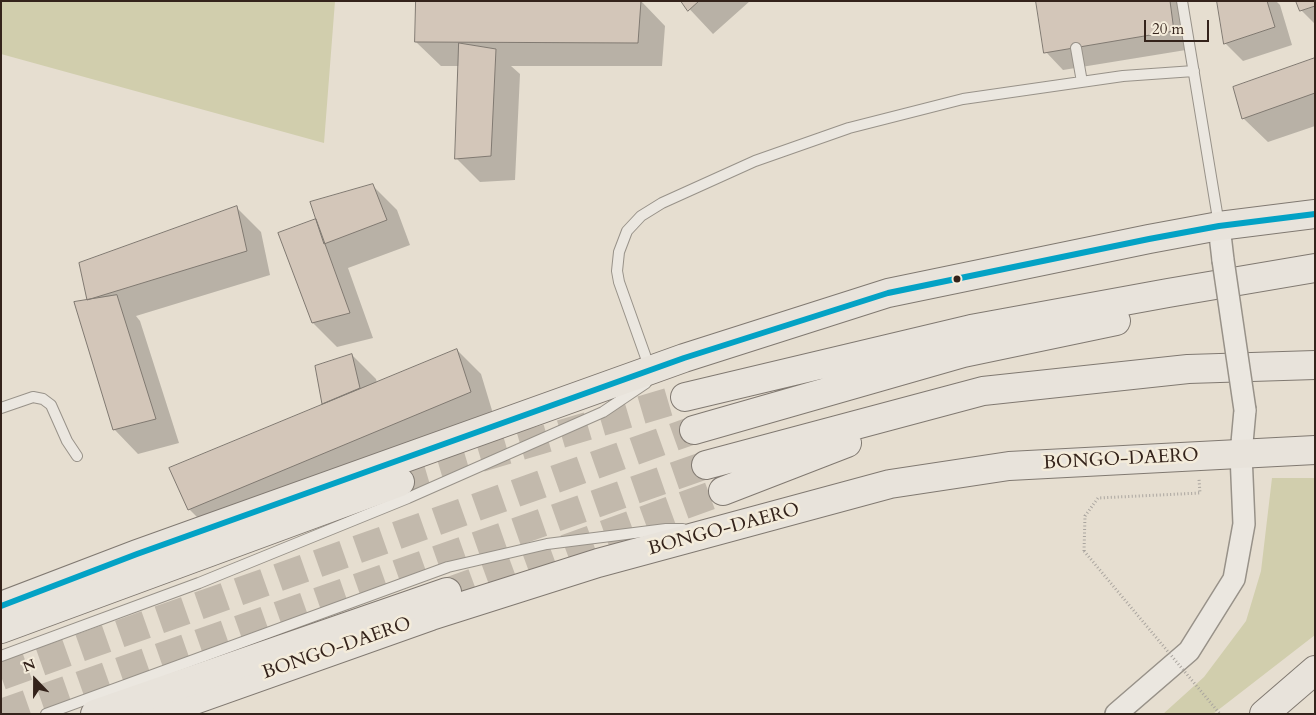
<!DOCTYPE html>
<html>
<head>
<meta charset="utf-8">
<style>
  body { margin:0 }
  #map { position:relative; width:1316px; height:715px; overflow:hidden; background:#e6ded0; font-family:Cardo,serif }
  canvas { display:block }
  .frame { position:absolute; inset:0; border:2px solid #34231b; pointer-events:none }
  .north { position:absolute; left:10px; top:655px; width:50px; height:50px; -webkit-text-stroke:4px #f4ecdb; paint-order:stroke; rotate:338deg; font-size:14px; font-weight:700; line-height:20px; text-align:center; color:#34231b }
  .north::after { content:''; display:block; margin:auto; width:18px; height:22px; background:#34231b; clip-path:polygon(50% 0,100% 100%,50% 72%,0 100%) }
  .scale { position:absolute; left:1144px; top:20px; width:65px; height:22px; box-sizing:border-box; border:2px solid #34231b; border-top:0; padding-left:6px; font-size:15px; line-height:18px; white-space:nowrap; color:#34231b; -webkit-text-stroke:4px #f4ecdb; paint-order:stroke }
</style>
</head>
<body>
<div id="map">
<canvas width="1316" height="715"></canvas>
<div class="frame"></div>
<div class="north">N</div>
<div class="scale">20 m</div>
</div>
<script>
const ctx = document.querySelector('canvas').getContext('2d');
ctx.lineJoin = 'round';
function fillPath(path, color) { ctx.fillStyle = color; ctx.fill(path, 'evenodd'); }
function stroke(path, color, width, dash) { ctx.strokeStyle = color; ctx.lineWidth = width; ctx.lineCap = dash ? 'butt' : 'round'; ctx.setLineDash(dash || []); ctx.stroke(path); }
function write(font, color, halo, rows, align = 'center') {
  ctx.font = font + ' Cardo,serif'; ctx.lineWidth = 5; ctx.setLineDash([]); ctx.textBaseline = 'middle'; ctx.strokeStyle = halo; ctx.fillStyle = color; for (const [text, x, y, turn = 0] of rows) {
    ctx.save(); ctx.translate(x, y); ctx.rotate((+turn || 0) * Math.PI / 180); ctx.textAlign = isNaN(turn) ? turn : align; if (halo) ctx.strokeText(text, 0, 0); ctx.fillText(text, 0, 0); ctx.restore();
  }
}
fillPath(new Path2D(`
  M 1,1 L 335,1 L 324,143 L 1,54 Z
  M 1272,478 L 1315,478 L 1315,635 L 1213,714 L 1163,714 L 1204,677 L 1246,621 L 1261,571 Z`), '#d1cead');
fillPath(new Path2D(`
  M 641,1 L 665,26 L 662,66 L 511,66 L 520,74 L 515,180 L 480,182 L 456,158 L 460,66 L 441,66 L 416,42 Z
  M 682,1 L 750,1 L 713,34 Z
  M 1037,1 L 1184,1 L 1192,49 L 1063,70 L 1046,52 Z
  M 1218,1 L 1276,1 L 1280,5 L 1292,45 L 1243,61 L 1225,43 Z
  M 1315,1 L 1315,24 L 1301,10 Z
  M 1315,59 L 1315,126 L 1268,142 L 1243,118 Z
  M 373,186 L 397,210 L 410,245 L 348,268 L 373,338 L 337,347 L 313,323 L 280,233 L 317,220 Z
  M 237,208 L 261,232 L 270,275 L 136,316 L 140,321 L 179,443 L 138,454 L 114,429 L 81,263 Z
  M 457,350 L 481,374 L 494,417 L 213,533 L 189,509 L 324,405 L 317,367 L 352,355 L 376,379 L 377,383 Z`), '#0003');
const building = new Path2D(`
  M 416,1 L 641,1 L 638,43 L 415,42 Z
  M 681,1 L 699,1 L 688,11 Z
  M 1036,1 L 1170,1 L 1174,31 L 1044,53 Z
  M 1217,1 L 1267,1 L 1275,27 L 1224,44 Z
  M 1296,1 L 1315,1 L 1315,6 L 1300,11 Z
  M 459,43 L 496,49 L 491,156 L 455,159 Z
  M 1315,58 L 1315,93 L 1242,119 L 1233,87 Z
  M 373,184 L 387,220 L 324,244 L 310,202 Z
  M 237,206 L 247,251 L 87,300 L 79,263 Z
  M 316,219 L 350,313 L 312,323 L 278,233 Z
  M 117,295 L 156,419 L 113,430 L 74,302 Z
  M 457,349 L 471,392 L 188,510 L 169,468 Z
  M 352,354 L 360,388 L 322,404 L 315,366 Z`);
fillPath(building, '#d3c6b9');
stroke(building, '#807971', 1);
stroke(new Path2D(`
  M 400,482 L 685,397
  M 447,592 L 723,491
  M 1,676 L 694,430
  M 1,713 L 706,465`), '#c2b9ac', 28, [28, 14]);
const service = new Path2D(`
  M 1182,1 L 1219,225
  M 1076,48 L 1082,82
  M 650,369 L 619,282 L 617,271 L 619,252 L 627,231 L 641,216 L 662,203 L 755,161 L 849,128 L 963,99 L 1123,76 L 1194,71
  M 1,408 L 33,397 L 43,399 L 51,405 L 67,441 L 77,456
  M 1,656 L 199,583 L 408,498 L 603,412 L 646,383
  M 46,714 L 448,567 L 547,544 L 666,529 L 683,529`);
const minor = new Path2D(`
  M 1219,226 L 1223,260
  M 1116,714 L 1189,651 L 1234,579 L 1244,524 L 1241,454 L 1245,410`);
const primary = new Path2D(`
  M 1,606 L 137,554 L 684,358 L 888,293 L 1149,239 L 1219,226 L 1315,214
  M 155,714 L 431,616 L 598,563 L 890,484 L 1009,466 L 1315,450`);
const trunk = new Path2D(`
  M 685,397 L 971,329 L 1168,293 L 1315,268
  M 694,430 L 963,353 L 1116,321
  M 706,465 L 983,391 L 1188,369 L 1315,365
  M 723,491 L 847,443
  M 1,629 L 400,482
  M 95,714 L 447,592`);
const motorway = new Path2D(`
  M 1264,714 L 1315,670`);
stroke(service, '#989289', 12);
stroke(minor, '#989289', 24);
stroke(primary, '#807971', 30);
stroke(trunk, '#807971', 30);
stroke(motorway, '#807971', 30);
stroke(new Path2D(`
  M 1084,551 L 1085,516 L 1098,498 L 1200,493 L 1199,479`), '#aaa59f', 3, [1, 2.5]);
stroke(service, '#ebe7e0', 10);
stroke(minor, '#ebe7e0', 21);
stroke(primary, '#e8e3db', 28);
stroke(trunk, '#e8e3db', 28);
stroke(motorway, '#e8e3db', 28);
const minorBridge = new Path2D(`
  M 1223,260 L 1245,410`);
stroke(minorBridge, '#989289', 24, []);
stroke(new Path2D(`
  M 1084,551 L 1220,714`), '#aaa59f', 3, [1, 2.5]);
stroke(minorBridge, '#ebe7e0', 21);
stroke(new Path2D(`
  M 1,606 L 137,554 L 684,358 L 888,293 L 1149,239 L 1219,226 L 1315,214`), '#03a2c5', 6);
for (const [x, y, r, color] of [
  [957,279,4.5,"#34231b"]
]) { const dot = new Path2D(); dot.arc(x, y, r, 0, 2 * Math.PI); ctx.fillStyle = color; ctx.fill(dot); stroke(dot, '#f4ecdb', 2); }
write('19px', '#34231b', '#f4ecdb', [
  ["BONGO-DAERO",1121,460,-3],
  ["BONGO-DAERO",724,530,-15],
  ["BONGO-DAERO",337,649,-19]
]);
</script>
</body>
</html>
